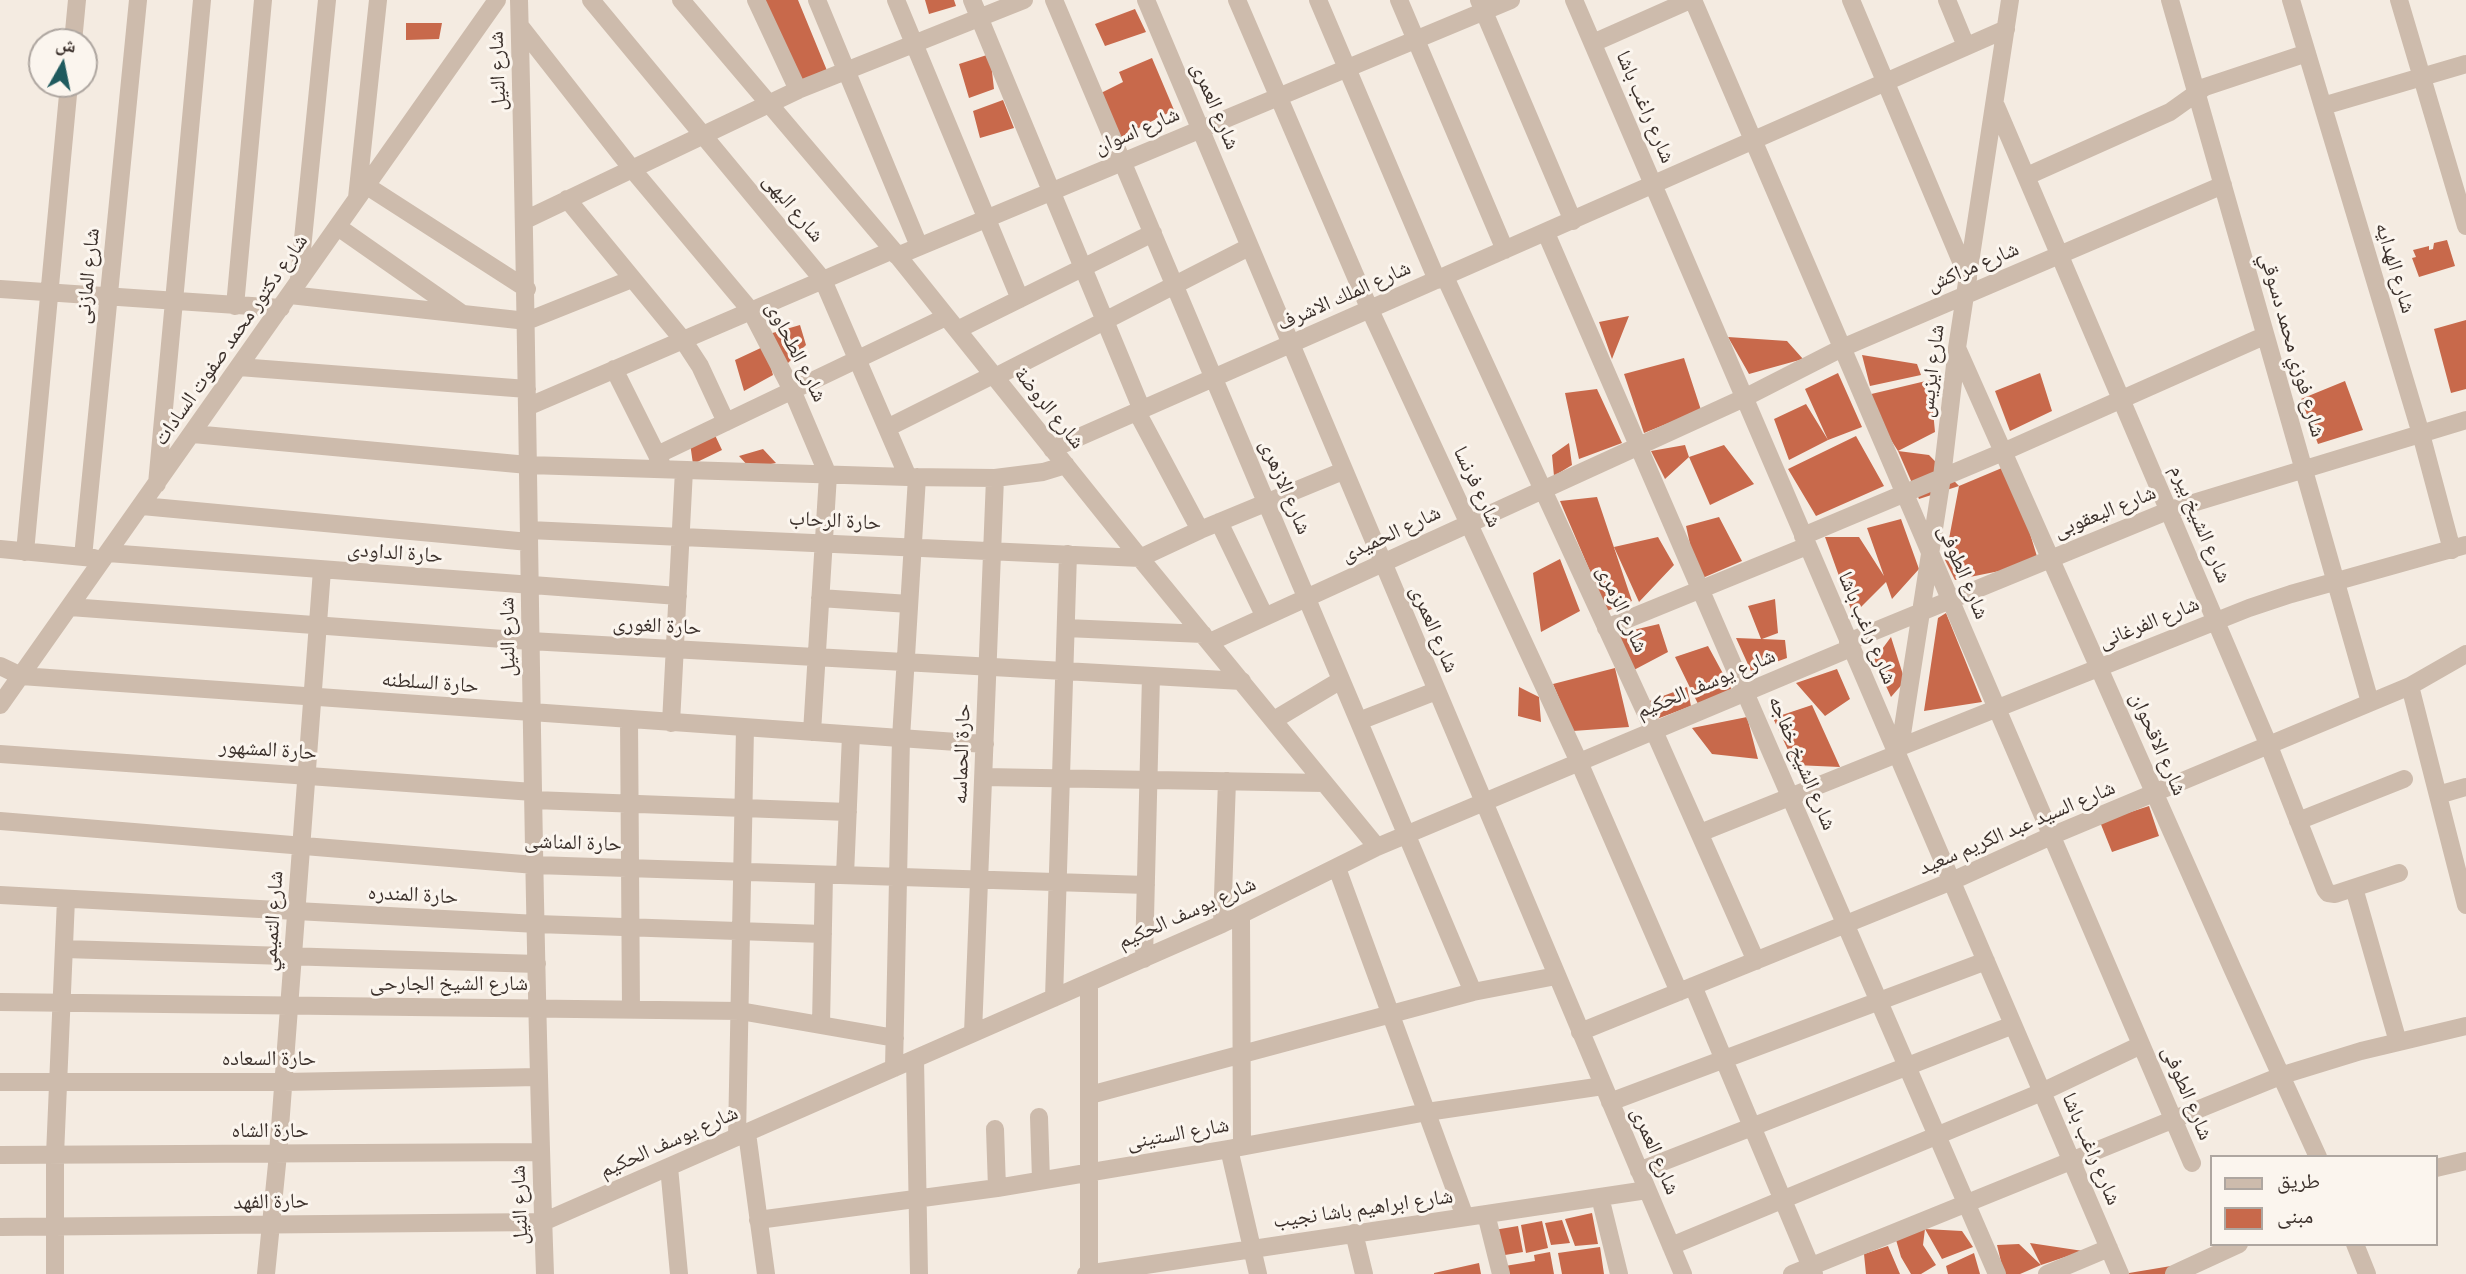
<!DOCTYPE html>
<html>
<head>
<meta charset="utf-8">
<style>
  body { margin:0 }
  #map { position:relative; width:2466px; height:1274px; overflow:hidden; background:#f4ebe1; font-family:"PT Sans Narrow","Noto Naskh Arabic",sans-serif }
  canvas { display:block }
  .legend { position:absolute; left:2210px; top:1155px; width:228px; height:91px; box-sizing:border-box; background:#fbf5ee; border:2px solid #aea6a0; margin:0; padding:9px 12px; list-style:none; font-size:21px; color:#3b302b }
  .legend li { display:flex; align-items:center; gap:14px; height:35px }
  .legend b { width:35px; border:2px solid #aea6a0 }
  .north { position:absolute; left:28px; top:28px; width:70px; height:70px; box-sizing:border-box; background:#fbf5ee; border:2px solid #aea6a0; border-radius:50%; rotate:9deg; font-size:19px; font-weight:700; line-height:28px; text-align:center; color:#3b302b }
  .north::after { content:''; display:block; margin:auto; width:24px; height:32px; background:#1f5a5e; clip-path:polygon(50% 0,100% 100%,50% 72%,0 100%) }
</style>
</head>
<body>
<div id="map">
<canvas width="2466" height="1274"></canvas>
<ul class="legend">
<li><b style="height:9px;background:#cdbbac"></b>طريق</li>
<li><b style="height:19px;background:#c8694b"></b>مبنى</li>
</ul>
<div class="north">ش</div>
</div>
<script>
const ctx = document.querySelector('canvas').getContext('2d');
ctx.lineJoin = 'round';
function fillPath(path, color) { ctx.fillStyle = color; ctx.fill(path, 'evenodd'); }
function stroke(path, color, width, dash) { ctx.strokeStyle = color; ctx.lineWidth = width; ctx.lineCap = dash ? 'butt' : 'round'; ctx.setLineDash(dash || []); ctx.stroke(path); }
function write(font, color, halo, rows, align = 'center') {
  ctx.font = font + ' "PT Sans Narrow","Noto Naskh Arabic",sans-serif'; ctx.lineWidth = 6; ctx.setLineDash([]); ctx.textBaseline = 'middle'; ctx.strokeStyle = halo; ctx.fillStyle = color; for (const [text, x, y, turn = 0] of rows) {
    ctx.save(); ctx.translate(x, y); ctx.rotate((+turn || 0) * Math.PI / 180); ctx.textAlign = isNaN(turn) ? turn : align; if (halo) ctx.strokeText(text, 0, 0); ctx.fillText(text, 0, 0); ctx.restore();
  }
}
fillPath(new Path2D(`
  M 761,0 L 798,0 L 828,73 L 800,84 Z
  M 925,0 L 954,0 L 956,6 L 929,14 Z
  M 1135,9 L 1146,32 L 1105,46 L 1095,24 Z
  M 406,23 L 442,23 L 439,39 L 406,40 Z
  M 990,54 L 994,89 L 969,98 L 959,64 Z
  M 1152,58 L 1174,110 L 1109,143 L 1091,98 L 1123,82 L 1119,72 Z
  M 1003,100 L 1014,128 L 980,138 L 973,111 Z
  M 2447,240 L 2455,266 L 2419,277 L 2412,258 L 2416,257 L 2413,250 L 2429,246 L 2429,250 L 2433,249 L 2434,243 Z
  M 1629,316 L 1612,359 L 1599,322 Z
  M 2466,320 L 2466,389 L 2451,393 L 2434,329 Z
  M 800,325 L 806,345 L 785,366 L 769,334 Z
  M 1728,337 L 1787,341 L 1803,359 L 1749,374 Z
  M 765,346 L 773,375 L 744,391 L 735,360 Z
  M 1862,355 L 1917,364 L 1921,375 L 1870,386 Z
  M 1684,358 L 1701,410 L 1644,433 L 1624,374 Z
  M 1838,373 L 1862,427 L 1828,440 L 1805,389 Z
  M 2040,373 L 2052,411 L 2010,431 L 1995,391 Z
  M 1930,380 L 1935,432 L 1898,451 L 1863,396 Z
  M 2345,381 L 2363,430 L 2318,444 L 2301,399 Z
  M 1597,389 L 1622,443 L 1579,459 L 1565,393 Z
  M 1806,404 L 1828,440 L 1789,460 L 1774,419 Z
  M 713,431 L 722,450 L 693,464 L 690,443 Z
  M 1856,436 L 1884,486 L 1816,516 L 1788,469 Z
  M 1569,443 L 1572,465 L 1554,476 L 1552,455 Z
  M 1685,445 L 1689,457 L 1665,479 L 1651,451 Z
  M 1724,445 L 1754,484 L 1710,505 L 1689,457 Z
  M 763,449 L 776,463 L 750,468 L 739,456 Z
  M 1898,451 L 1929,455 L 1959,486 L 1919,499 Z
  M 2009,465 L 2039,563 L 1955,580 L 1945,560 L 1959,486 Z
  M 1597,497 L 1632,601 L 1607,611 L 1560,501 Z
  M 1719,517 L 1742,561 L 1698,580 L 1686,526 Z
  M 1901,519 L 1919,569 L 1892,599 L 1886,582 L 1853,615 L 1825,537 L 1859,537 L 1884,576 L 1867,528 Z
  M 1658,537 L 1674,565 L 1639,602 L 1614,547 Z
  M 1560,559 L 1580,611 L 1541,632 L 1533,573 Z
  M 1775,599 L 1778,633 L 1762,639 L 1785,640 L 1787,658 L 1751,671 L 1736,638 L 1761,639 L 1748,606 Z
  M 1946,613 L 1982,702 L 1924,711 L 1938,618 Z
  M 1659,624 L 1668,652 L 1632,671 L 1616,634 Z
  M 1891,637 L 1905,681 L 1891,697 L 1874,660 Z
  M 1708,646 L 1733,692 L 1699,706 L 1675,657 Z
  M 1615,668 L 1629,727 L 1573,731 L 1553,684 Z
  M 1837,669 L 1850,699 L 1825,716 L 1796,683 Z
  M 1519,687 L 1539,697 L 1541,722 L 1518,716 Z
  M 1687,687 L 1691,706 L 1649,722 L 1647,702 Z
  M 1812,705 L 1840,767 L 1795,765 L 1773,718 Z
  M 1747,717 L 1758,759 L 1712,754 L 1692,728 Z
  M 2149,806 L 2159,836 L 2112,852 L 2100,822 Z
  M 1592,1213 L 1598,1244 L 1575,1246 L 1565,1219 Z
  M 1562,1220 L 1570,1243 L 1551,1245 L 1545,1223 Z
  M 1542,1221 L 1548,1248 L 1526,1253 L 1521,1225 Z
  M 1518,1226 L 1523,1252 L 1499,1256 L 1494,1230 Z
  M 1925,1229 L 1962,1231 L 1973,1247 L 1942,1259 L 1925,1229 L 1923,1245 L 1936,1265 L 1921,1274 L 1911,1274 L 1901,1257 L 1894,1233 Z
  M 2030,1243 L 2083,1251 L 2041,1265 Z
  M 2019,1244 L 2041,1265 L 2020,1274 L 2004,1274 L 1997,1245 Z
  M 1888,1246 L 1900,1274 L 1866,1274 L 1864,1254 Z
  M 1600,1247 L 1604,1274 L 1562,1274 L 1558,1253 Z
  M 1550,1252 L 1554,1274 L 1506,1274 L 1505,1266 L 1535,1261 L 1534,1255 Z
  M 1974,1253 L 1980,1274 L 1948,1274 L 1946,1266 Z
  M 1479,1263 L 1481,1274 L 1434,1274 L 1434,1273 Z
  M 2183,1264 L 2191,1274 L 2129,1274 L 2129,1273 Z`), '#c8694b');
stroke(new Path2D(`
  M 519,0 C 530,425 530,850 545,1274
  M 591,0 L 823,280 L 908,477
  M 681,0 L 893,250 L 1140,558 L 1377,847
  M 756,0 L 798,90
  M 817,0 L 919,246
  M 896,0 L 1020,299
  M 972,0 L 1142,410
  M 1054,0 L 1473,992
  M 1146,0 L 1683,1274
  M 1237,0 L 1370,310 L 1579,762 L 1679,992
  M 1318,0 L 1437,280
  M 1399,0 L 1505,250
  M 1479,0 L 1573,221
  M 1574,0 L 2120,1274
  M 1693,0 L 2192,1163
  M 1851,0 L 1968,278
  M 1947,0 L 1966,46
  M 2170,0 L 2370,702
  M 2291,0 L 2421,434 L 2452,550
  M 2399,0 L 2466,226
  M 520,26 L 632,169 L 751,311 L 792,390 L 828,475 L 812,732
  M 73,42 L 77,0
  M 1593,43 L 1690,0
  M 1996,106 L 2269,746 L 2325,889 L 2328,893 L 2335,894 L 2399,873
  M 2323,106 L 2466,64
  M 2027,176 L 2170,112 L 2205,87 L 2307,53
  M 367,186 L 527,289
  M 357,198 L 378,0
  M 567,199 L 683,340 L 700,366 L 726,422
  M 525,220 L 798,90 L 1024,0
  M 338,227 L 461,313
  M 1546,233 L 1997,1274
  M 897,256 L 1511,0
  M 1445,277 L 1654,731 L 1756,961
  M 299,279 L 327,0
  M 0,289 L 281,308
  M 290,295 L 527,321 L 632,279
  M 235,306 L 263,0
  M 957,330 L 1153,233
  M 1957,348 L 2233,970 L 2318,1157
  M 239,367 L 527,389
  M 614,369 L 661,463
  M 995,377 L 1249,247
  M 527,407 L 893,250
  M 1137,412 L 1200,530
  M 887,428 L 993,375
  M 193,434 L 528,465 L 908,477 L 995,478 L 1043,472 L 1066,465
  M 1052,449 L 2006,29
  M 657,455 L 946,317
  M 157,484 L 202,0
  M 142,506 L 529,542
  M 1219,522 L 1265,617
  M 529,530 L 1140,558 L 1200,530 L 1343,471
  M 1803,536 L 2003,452 L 2264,336
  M 0,549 L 94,558
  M 25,552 L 69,84
  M 108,553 L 678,596
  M 83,557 L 138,0
  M 820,598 L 909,604
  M 70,607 L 530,641 L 1242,681
  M 1066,628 L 1203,634
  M 1606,628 L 1807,546
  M 1210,642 L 1744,398 L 1842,348 L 2223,185
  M 1848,642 L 2170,510 L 2466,420
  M 0,666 L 21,676 L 985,744
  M 2410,686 L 2466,905
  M 0,705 L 497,0
  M 629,720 L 631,1009
  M 1274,720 L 1341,680
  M 1359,721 L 1436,691
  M 671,723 L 684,470
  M 1900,747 L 1942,477 L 1957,348 L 2010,0
  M 1895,749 L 2249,608 L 2291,594 L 2466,545
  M 0,754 L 533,792
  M 984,777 L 1324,783
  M 2438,795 L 2466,787
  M 534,800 L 848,812
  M 0,821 L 535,865 L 1146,885
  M 2298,821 L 2404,779
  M 1700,833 L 1897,754
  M 1337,868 L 1465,1217
  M 845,875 L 851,735
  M 2354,888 L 2398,1042
  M 0,895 L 537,924 L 823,934
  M 1241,915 L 1242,1146
  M 1222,924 L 1227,781
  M 65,949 L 537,964
  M 1144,959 L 1151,676
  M 1089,983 L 1089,1274
  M 1693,986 L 1814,1274
  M 1054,998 L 1068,554
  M 0,1002 L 740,1011 L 895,1038
  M 821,1024 L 824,875
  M 1580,1032 L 1952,881 L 2051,836 L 2410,686 L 2466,654
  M 973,1033 L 995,478
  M 915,1059 L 919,1274
  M 894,1068 L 901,738 L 917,477
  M 0,1082 L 284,1082 L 538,1077
  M 1090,1095 L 1473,992 L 1556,976
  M 1610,1102 L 1986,961
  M 1039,1117 L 1041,1180
  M 995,1129 L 997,1188
  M 747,1133 L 766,1274
  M 737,1137 L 745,728
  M 1229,1149 L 1258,1274
  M 0,1155 L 541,1152
  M 669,1167 L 679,1274
  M 2436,1168 L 2466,1161
  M 1639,1171 L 2013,1025
  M 1600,1197 L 1619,1274
  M 1486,1214 L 1501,1274
  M 758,1220 L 997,1188 L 1229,1149 L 1427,1112 L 1603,1086
  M 0,1227 L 543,1222 L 1222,924 L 1377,847 L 1851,648
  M 1354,1233 L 1364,1274
  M 2355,1244 L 2367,1274
  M 1671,1246 L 2042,1092 L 2141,1045
  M 55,1274 L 55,1155 L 66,899
  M 266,1274 L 278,1154 L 322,570
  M 1086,1274 L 1647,1190
  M 1792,1274 L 2283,1075 L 2361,1051 L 2466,1026
  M 2047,1274 L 2109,1248
  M 2174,1274 L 2239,1244`), '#cdbbac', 18);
write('21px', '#3b302b', '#fbf5ee', [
  ["شارع النيل",498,71,-92],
  ["شارع العمرى",1215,106,67],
  ["شارع راغب باشا",1645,107,67],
  ["شارع اسوان",1137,131,-23],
  ["شارع البهى",793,208,50],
  ["شارع مراكش",1973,267,-23],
  ["شارع الهدايه",2395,268,73],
  ["شارع المازنى",88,276,-84],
  ["شارع الملك الاشرف",1344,296,-24],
  ["شارع دكتور محمد صفوت السادات",231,340,-55],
  ["شارع فوزي محمد دسوقي",2292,345,74],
  ["شارع الطحاوى",796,352,63],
  ["شارع ايزيس",1932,371,-83],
  ["شارع الروضة",1049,408,51],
  ["شارع الازهرى",1285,487,67],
  ["شارع فرنسا",1477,487,65],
  ["شارع اليعقوبى",2105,512,-22],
  ["حارة الرحاب",835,521,3],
  ["شارع الشيخ بيرم",2200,524,67],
  ["شارع الحميدى",1391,534,-25],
  ["حارة الداودى",395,553,4],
  ["شارع الطوفى",1963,572,67],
  ["شارع الزمرى",1622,609,65],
  ["شارع الفرغانى",2149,623,-22],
  ["حارة الغورى",657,626,3],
  ["شارع راغب باشا",1867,628,67],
  ["شارع العمرى",1434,629,67],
  ["شارع النيل",508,637,-91],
  ["حارة السلطنه",430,683,4],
  ["شارع يوسف الحكيم",1706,684,-23],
  ["شارع الاقحوان",2158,744,66],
  ["حارة المشهور",268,750,4],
  ["حارة الحماسه",962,754,-88],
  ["شارع الشيخ خفاجه",1802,763,67],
  ["شارع السيد عبد الكريم سعيد",2017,828,-23],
  ["حارة المناشى",573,843,2],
  ["حارة المندره",413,895,3],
  ["شارع يوسف الحكيم",1187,913,-24],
  ["شارع التميمي",273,921,-86],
  ["شارع الشيخ الجارحى",449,984],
  ["حارة السعاده",269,1059],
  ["شارع الطوفى",2187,1093,67],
  ["حارة الشاه",270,1131],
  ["شارع الستينى",1178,1134,-10],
  ["شارع يوسف الحكيم",669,1142,-24],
  ["شارع راغب باشا",2091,1149,67],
  ["شارع العمرى",1655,1151,67],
  ["حارة الفهد",271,1202,-1],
  ["شارع النيل",520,1205,-92],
  ["شارع ابراهيم باشا نجيب",1363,1209,-8]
]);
</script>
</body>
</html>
